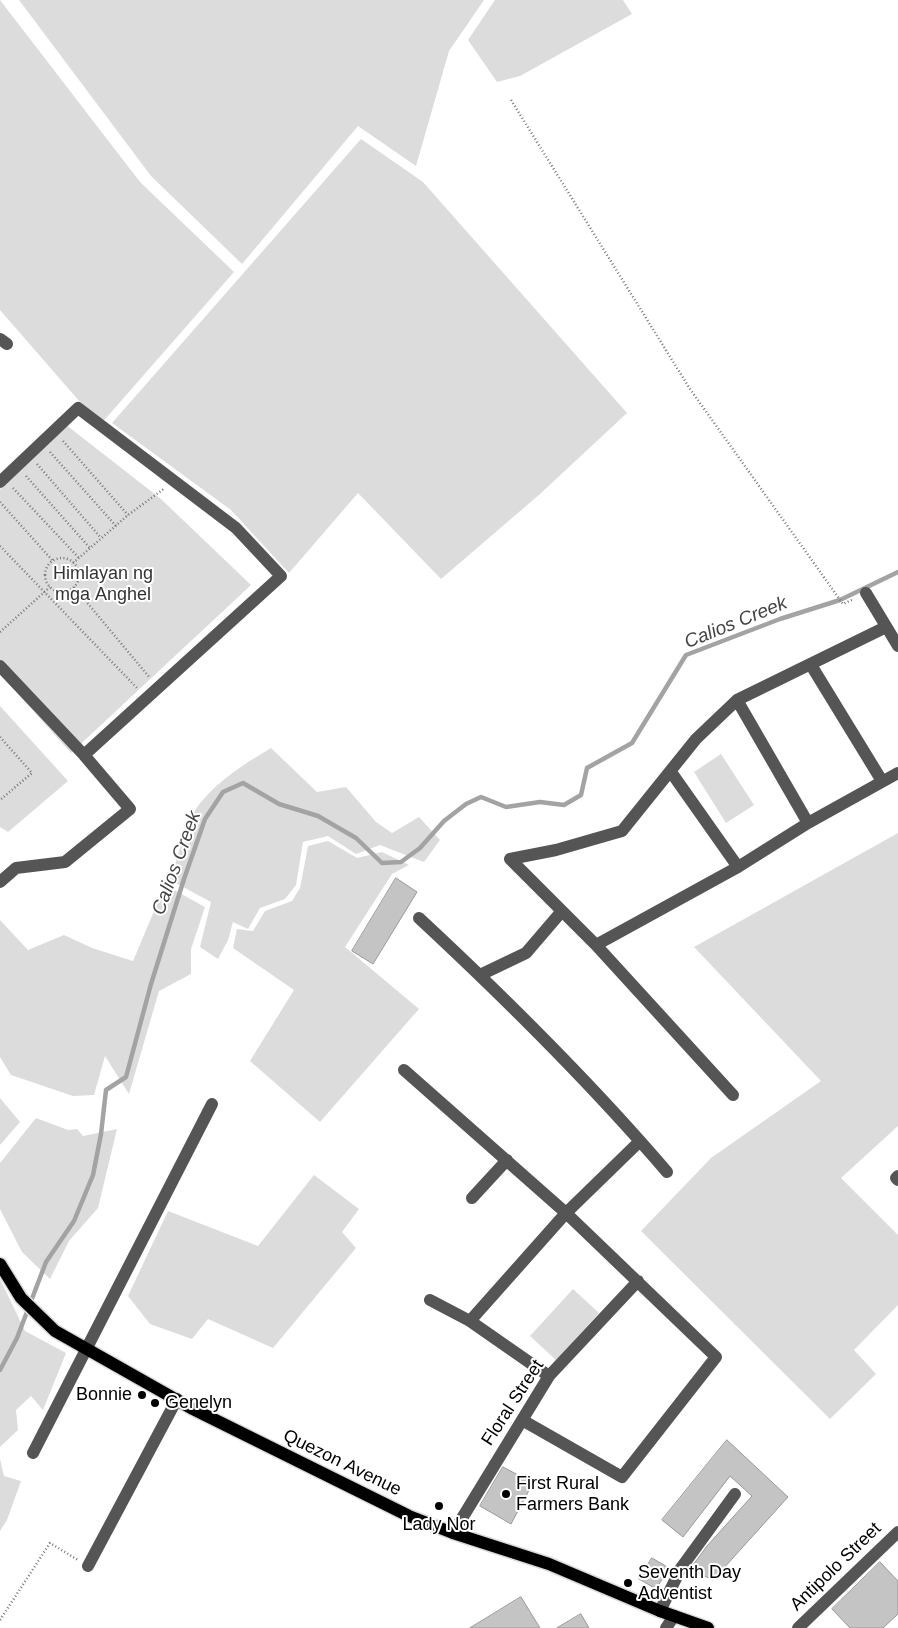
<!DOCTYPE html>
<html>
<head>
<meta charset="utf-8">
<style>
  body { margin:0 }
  canvas { display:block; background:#fff }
</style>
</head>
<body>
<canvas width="898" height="1628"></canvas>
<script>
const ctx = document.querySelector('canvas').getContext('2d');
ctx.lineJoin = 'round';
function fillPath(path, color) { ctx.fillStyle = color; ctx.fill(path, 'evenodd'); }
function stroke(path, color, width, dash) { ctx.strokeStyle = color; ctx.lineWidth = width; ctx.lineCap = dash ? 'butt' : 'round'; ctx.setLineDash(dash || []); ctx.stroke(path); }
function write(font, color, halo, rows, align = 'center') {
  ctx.font = font + ' Helvetica,sans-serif'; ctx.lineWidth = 4; ctx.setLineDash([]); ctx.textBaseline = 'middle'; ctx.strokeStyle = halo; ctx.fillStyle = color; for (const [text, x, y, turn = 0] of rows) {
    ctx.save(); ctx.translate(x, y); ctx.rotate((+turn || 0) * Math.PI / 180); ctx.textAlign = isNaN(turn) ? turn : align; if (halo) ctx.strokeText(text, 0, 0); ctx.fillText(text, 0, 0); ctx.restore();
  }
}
fillPath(new Path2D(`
  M 0,0 L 140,182 L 234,272 L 100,425 L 0,310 Z
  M 19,0 L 484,0 L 449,51 L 416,166 L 358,126 L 242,264 L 151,176 Z
  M 495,0 L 623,0 L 632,14 L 520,76 L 497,82 L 468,40 Z
  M 361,139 L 423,182 L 627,413 L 540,494 L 441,579 L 358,493 L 289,573 L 231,510 L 112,423 Z
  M 65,424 L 161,499 L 251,585 L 71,753 L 0,674 L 0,489 Z
  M 0,706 L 68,781 L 8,832 L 0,827 Z
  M 271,748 L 317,792 L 346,787 L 376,822 L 392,833 L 419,817 L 440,840 L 424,862 L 380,845 L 356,854 L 328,836 L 303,842 L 296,885 L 285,899 L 260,908 L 248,929 L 233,922 L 228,940 L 218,959 L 200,947 L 211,902 L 170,880 C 178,857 186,820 201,802 C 220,779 246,763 271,748 Z
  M 721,754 L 754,805 L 726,823 L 694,772 Z
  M 898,833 L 898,1126 L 841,1178 L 898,1235 L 898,1305 L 854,1350 L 876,1374 L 830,1419 L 641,1231 L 711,1158 L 821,1081 L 694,947 Z
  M 328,841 L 357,858 L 382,852 L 409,865 L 392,874 L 345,947 L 419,1009 L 320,1122 L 250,1061 L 294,990 L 233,948 L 237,929 L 253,931 L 265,911 L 292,901 L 300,888 L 308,846 Z
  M 165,885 L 205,907 L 191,949 L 191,974 L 159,991 L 129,1094 L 105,1056 L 94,1095 L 73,1096 L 11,1075 L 0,1057 L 0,920 L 28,950 L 64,935 L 92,948 L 133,961 Z
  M 0,1098 L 20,1122 L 0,1145 Z
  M 36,1118 L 68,1130 L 77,1129 L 83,1136 L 117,1129 L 98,1208 L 69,1241 L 50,1279 L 22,1252 L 0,1209 L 0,1163 Z
  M 314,1175 L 359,1209 L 342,1232 L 356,1248 L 273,1348 L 208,1319 L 192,1339 L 150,1324 L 128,1296 L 168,1211 L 258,1246 Z
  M 0,1279 L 25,1331 L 66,1353 L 43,1410 L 31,1396 L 16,1410 L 18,1430 L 0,1447 Z
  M 573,1289 L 599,1313 L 556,1360 L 530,1336 Z
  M 0,1459 L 4,1476 L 21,1481 L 7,1520 L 0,1531 Z`), '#dcdcdc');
stroke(new Path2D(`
  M 0,1370 L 17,1338 L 46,1262 L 74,1221 L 93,1175 L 101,1134 L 106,1090 L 126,1077 L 151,984 L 184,879 L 205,819 L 223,792 L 243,783 L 279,804 L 318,816 L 356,838 L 382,863 L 401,862 L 420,848 L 444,821 L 466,804 L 481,797 L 506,807 L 540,802 L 564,805 L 581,795 L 587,768 L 632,743 L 686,655 L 780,619 L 840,600 L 898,572`), '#a3a3a3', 4.5);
const building = new Path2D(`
  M 396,878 L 417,892 L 373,964 L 352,951 Z
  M 727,1440 L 788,1497 L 713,1580 L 690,1569 L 707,1546 L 752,1496 L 730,1476 L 683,1537 L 662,1520 Z
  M 503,1467 L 533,1483 L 511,1524 L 480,1506 Z
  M 652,1558 L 669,1568 L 656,1589 L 639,1579 Z
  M 880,1562 L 898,1581 L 898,1614 L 883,1628 L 850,1628 L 832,1609 Z
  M 521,1597 L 540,1628 L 470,1628 Z
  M 581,1614 L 589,1628 L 557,1628 Z`);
fillPath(building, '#c4c4c4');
stroke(building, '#999', 1);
const major = new Path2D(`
  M 0,1264 L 21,1298 L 55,1331 L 191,1408 L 409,1516 L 453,1533 L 549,1564 L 660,1611 L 708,1628`);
stroke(major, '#dbdbdb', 15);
stroke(new Path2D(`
  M 511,100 L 690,389 L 843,604 L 854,599
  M 63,441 L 128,515
  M 50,452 L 116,526
  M 37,464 L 101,538
  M 26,476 L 90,548
  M 13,488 L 79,558
  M 0,502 L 53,561
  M 0,546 L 138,689
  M45 575a17 17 0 1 1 34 0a17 17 0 1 1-34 0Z
  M 73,563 L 128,515 L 165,488
  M 74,587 L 150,678
  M 0,632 L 50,587
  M 0,737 L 32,773 L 0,800
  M 0,1620 L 50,1543 L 78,1560`), '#777', 2.5, [1, 2.5]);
stroke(new Path2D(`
  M 0,339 L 7,344
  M 0,482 L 78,408 L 236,528 L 281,576 L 84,755 L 0,666
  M 866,593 L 898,646
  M 811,665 L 882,781
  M 737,700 L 808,823
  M 671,772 L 738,867
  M 510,859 L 556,850 L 622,831 L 696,739 L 737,700 L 886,627
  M 510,859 L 596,945 L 733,1095
  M 0,882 L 16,868 L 65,862 L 130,809 L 84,755
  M 419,918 C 505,998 590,1082 667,1172
  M 596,945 L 738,867 L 808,823 L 898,773
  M 480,975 L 526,953 L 562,911
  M 404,1070 L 566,1213 L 716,1357 L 622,1477 L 522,1420
  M 898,1176 L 896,1178 L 898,1180
  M 472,1198 L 507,1160
  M 430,1300 L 470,1321 L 549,1376
  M 470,1321 L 566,1213 L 640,1141
  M 33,1453 L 212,1104
  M 453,1533 L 549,1376 L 638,1281
  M 88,1566 L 177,1399
  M 660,1611 L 681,1568 L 735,1494
  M 666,1628 L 674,1616
  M 798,1628 L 898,1532`), '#555', 12);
stroke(major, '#000', 12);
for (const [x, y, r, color] of [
  [142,1395,5,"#000"],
  [155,1403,5,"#000"],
  [506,1494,5,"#000"],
  [439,1506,5,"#000"],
  [628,1583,5,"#000"]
]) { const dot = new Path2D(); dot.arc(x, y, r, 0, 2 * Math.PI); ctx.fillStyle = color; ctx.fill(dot); stroke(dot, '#fff', 2); }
write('18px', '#333', '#fff', [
  ["Himlayan ng",103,574],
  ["mga Anghel",103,595]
]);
write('18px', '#000', '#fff', [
  ["Bonnie",132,1395,"right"],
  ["Genelyn",165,1403],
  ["First Rural",516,1484],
  ["Farmers Bank",516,1505],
  ["Lady Nor",439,1525,"center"],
  ["Seventh Day",638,1573],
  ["Adventist",638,1594]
], 'left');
write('18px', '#000', '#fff', [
  ["Floral Street",513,1403,-57],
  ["Quezon Avenue",342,1463,26],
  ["Antipolo Street",836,1567,-44]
]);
write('italic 19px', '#444', '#fff', [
  ["Calios Creek",736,623,-22],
  ["Calios Creek",177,863,-70]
]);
</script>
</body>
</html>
